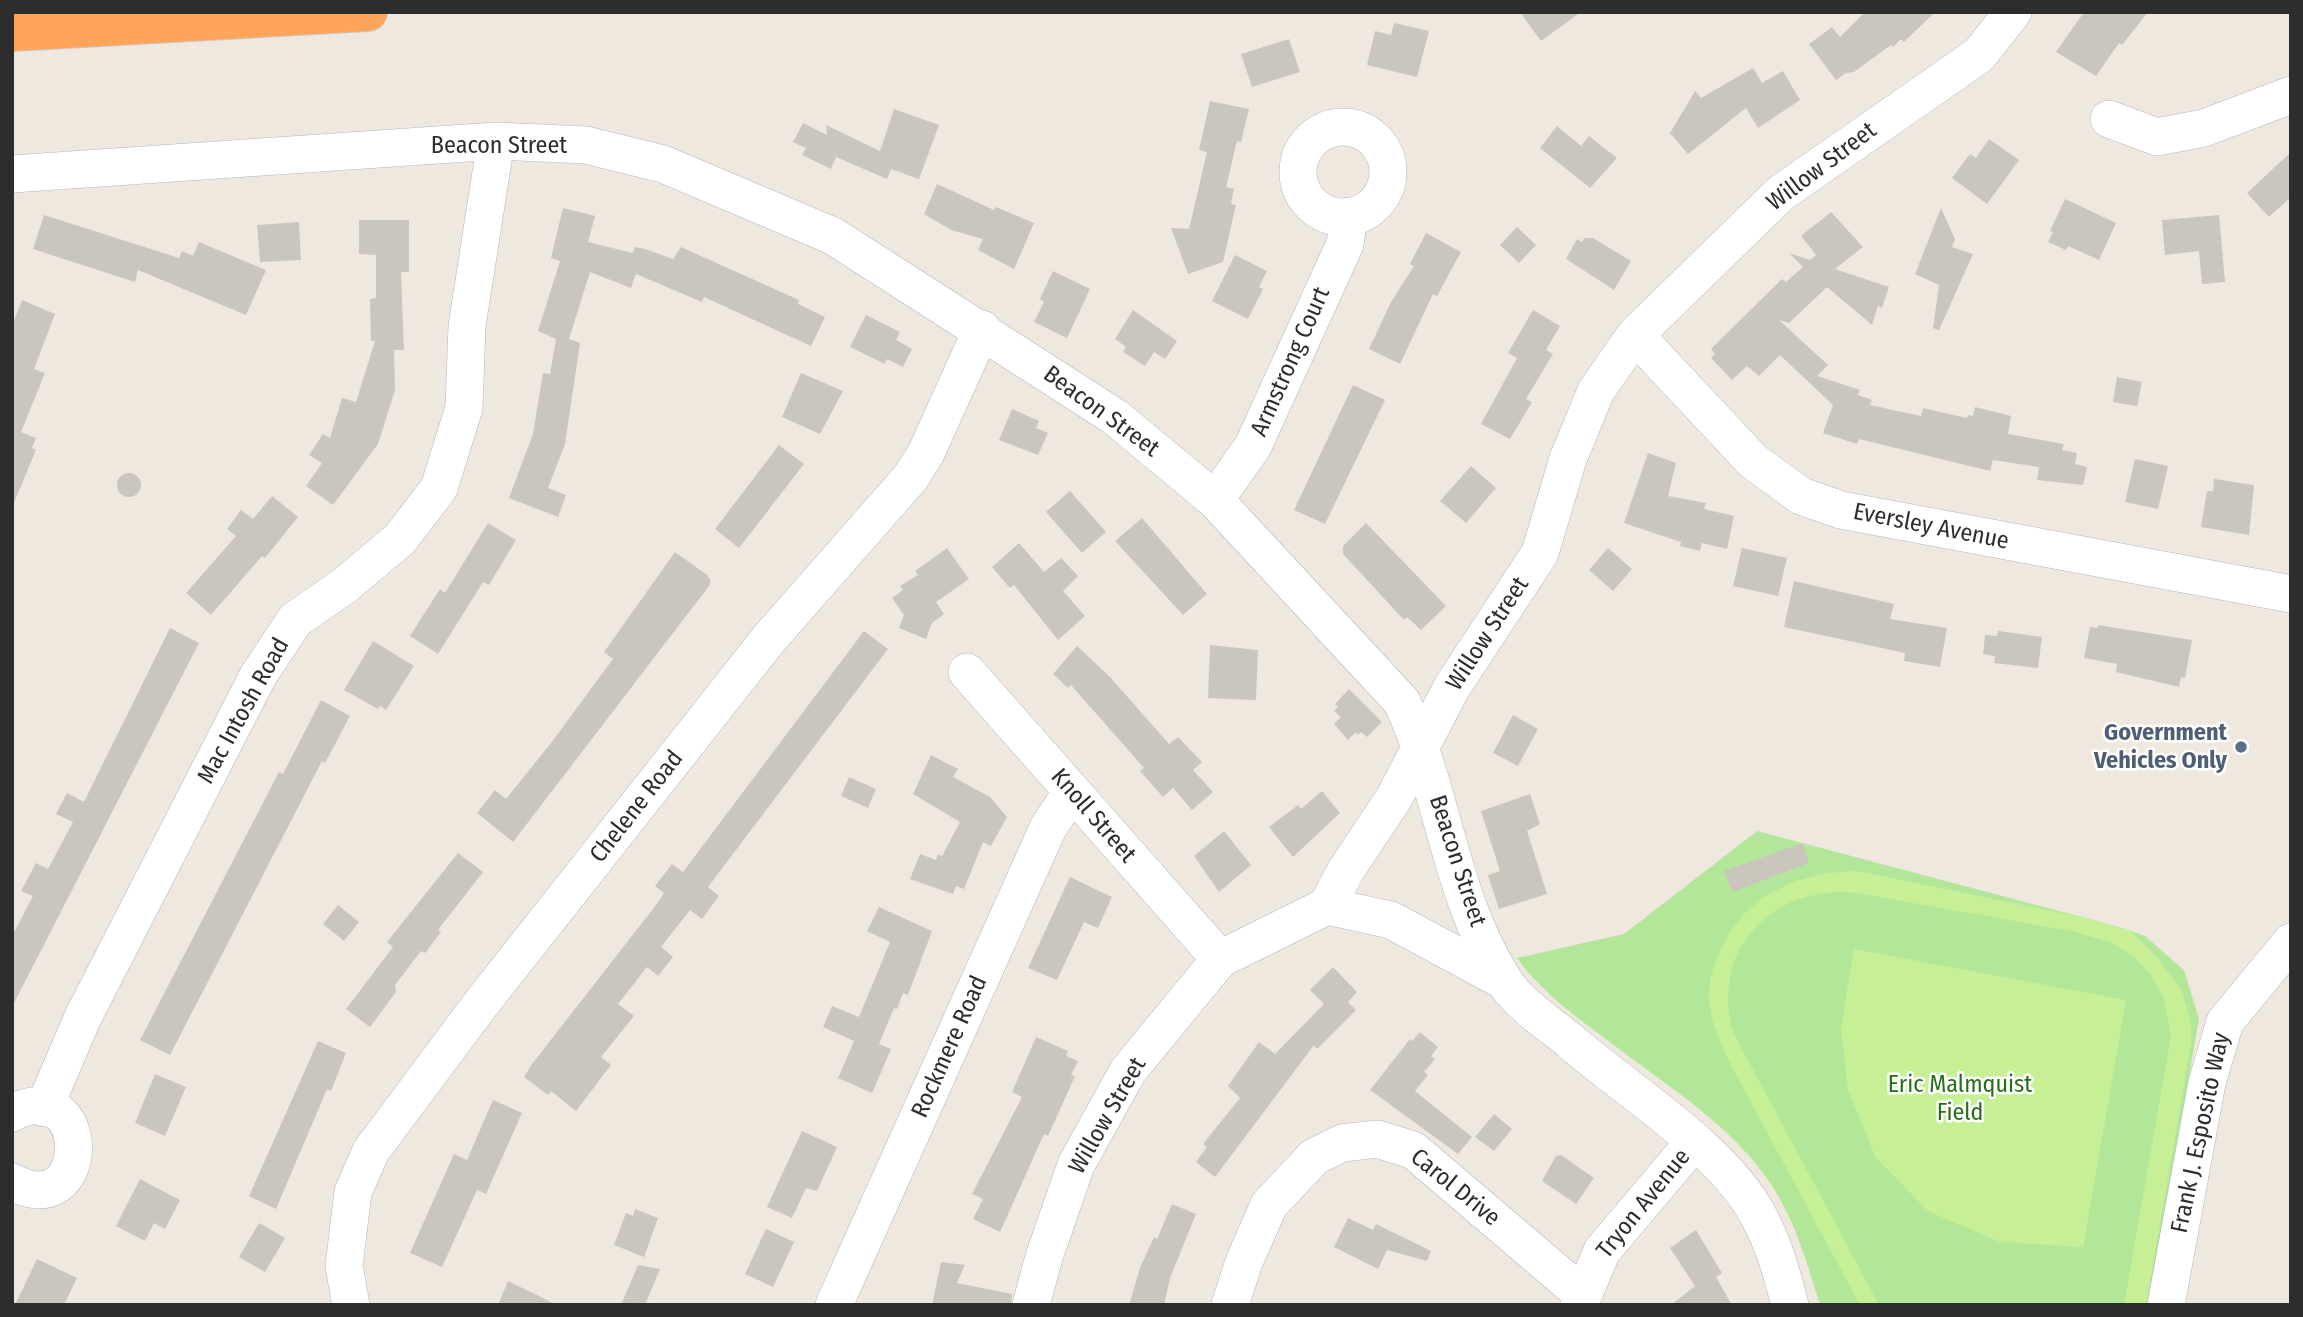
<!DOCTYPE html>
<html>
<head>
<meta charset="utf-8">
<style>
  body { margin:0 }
  #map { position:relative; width:2303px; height:1317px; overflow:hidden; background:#efe8df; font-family:"Fira Sans Condensed",sans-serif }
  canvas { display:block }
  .frame { position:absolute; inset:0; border:14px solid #2d2d2d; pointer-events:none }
</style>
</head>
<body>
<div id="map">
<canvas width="2303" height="1317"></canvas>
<div class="frame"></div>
</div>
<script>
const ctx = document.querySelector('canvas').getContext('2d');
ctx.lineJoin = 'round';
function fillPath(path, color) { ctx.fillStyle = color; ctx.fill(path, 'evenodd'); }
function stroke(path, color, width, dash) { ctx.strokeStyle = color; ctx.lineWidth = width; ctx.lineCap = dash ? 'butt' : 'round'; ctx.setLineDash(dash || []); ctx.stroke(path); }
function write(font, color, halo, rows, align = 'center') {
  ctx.font = font + ' "Fira Sans Condensed",sans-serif'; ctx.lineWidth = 5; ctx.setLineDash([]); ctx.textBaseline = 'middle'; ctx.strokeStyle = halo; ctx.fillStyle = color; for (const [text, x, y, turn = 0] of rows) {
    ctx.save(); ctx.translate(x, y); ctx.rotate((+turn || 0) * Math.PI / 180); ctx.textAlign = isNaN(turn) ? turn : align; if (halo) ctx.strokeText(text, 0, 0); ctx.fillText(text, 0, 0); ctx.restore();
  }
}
fillPath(new Path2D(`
  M 1757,831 L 2123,928 L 2145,936 L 2184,970 L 2199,1019 L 2149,1305 L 1820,1305 C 1809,1269 1799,1234 1781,1201 C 1744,1132 1671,1089 1611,1043 C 1577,1017 1542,993 1517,958 L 1624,934 Z`), '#b2e79a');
fillPath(new Path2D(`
  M 1857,871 L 2081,917 L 2129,930 L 2156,955 L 2182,991 L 2191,1024 L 2191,1044 L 2146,1305 L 2124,1305 L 2171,1036 L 2164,998 L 2152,977 L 2135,957 L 2110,942 L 2071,931 L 1857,893 C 1773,884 1708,950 1734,1034 L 1879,1305 L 1860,1305 L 1732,1067 C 1722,1046 1712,1025 1709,1001 C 1708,984 1713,965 1721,949 C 1746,894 1799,872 1857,871 Z
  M 1854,949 L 2126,1000 L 2083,1247 L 2000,1242 L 1928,1211 L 1876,1158 L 1848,1090 L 1841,1028 Z`), '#c7ef95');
fillPath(new Path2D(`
  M 1520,12 L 1581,12 L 1541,41 Z
  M 1865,12 L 1935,12 L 1904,42 L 1901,39 L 1893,47 L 1891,45 L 1854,72 L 1846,73 L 1836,80 L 1809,44 L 1832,27 L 1840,37 Z
  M 2084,12 L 2148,12 L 2122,45 L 2119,43 L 2096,76 L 2056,52 Z
  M 1394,23 L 1429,31 L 1417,77 L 1367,65 L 1375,31 L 1391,35 Z
  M 1289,39 L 1300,72 L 1252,87 L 1241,54 Z
  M 1753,68 L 1762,83 L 1783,71 L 1800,100 L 1758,128 L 1746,108 L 1688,154 L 1670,133 L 1695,91 L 1701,98 Z
  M 1210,101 L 1249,109 L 1241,142 L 1237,141 L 1226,187 L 1234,189 L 1231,204 L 1236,205 L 1223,262 L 1188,274 L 1171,228 L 1189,229 L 1207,152 L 1199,150 Z
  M 894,109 L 939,125 L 919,179 L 891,169 L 887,179 L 836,157 L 831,169 L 802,155 L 806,148 L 793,142 L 803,123 L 827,135 L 826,125 L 880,151 Z
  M 1557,126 L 1581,146 L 1589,136 L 1617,158 L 1590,188 L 1540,148 Z
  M 1989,139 L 2019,160 L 1987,204 L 1952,178 L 1970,154 L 1976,158 Z
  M 2291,152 L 2291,197 L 2269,217 L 2247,193 Z
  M 937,184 L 994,210 L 996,207 L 1034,223 L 1014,269 L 978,250 L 983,239 L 951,230 L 924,214 Z
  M 2065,199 L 2116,223 L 2099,260 L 2068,246 L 2066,250 L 2048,242 L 2053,232 L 2050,231 Z
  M 563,208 L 595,216 L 588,242 L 633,253 L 635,247 L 645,249 L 673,259 L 681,247 L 799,300 L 798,304 L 825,317 L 811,346 L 704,297 L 702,302 L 636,274 L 631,288 L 590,272 L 569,339 L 580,343 L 565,444 L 548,488 L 566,495 L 558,517 L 509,498 L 533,434 L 543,373 L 550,374 L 556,339 L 538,331 L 560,261 L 551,258 Z
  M 1941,208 L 1955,239 L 1952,247 L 1973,254 L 1939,330 L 1933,328 L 1939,285 L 1915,274 Z
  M 1831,212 L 1863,247 L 1835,269 L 1889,287 L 1882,308 L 1878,306 L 1872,325 L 1827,287 L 1789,323 L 1779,320 L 1828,365 L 1817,376 L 1860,390 L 1858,395 L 1872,400 L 1870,405 L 1921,416 L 1923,408 L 1967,418 L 1968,415 L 1973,416 L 1975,407 L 2011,416 L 2008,434 L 2064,444 L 2062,450 L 2077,453 L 2075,464 L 2087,467 L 2083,485 L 2037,480 L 2039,467 L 1993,460 L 1990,471 L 1859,439 L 1857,444 L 1823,433 L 1833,405 L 1780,355 L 1759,376 L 1747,366 L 1732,380 L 1711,358 L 1715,354 L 1711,349 L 1718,342 L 1782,279 L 1786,282 L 1803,267 L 1789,253 L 1810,260 L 1816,255 L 1801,236 Z
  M 44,215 L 179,258 L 182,251 L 193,256 L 199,242 L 266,270 L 246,315 L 138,270 L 135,282 L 33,249 Z
  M 2219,215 L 2225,282 L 2202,284 L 2199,251 L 2165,255 L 2162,220 Z
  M 359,220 L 409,220 L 409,272 L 401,272 L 404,350 L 394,350 L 395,390 L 378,444 L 333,505 L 306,486 L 322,463 L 309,455 L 323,434 L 330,438 L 342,398 L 356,402 L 375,341 L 371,341 L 370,299 L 376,298 L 376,255 L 359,254 Z
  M 299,222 L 301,260 L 260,262 L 257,225 Z
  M 1517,227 L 1536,245 L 1519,263 L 1500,245 Z
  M 1426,233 L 1461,252 L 1437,296 L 1433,294 L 1400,364 L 1369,349 L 1391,302 L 1414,266 L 1410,264 Z
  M 1585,238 L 1593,238 L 1631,261 L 1614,290 L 1566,259 L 1577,239 L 1582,242 Z
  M 1235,255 L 1267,271 L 1259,287 L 1263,289 L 1248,319 L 1212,301 Z
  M 1053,271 L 1090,289 L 1067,338 L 1034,322 L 1044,302 L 1040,299 Z
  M 22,300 L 55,314 L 34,369 L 45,373 L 21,432 L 36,438 L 32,448 L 36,450 L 13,505 L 12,326 Z
  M 1133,310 L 1177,341 L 1165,359 L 1154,352 L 1145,366 L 1123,352 L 1126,347 L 1115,339 Z
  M 1533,310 L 1560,326 L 1546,350 L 1553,354 L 1526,399 L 1532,402 L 1510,439 L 1481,424 L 1517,358 L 1508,353 Z
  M 866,315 L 900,332 L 896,340 L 912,349 L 903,367 L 887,359 L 885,364 L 850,347 Z
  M 801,373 L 843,391 L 820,434 L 782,417 Z
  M 2117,377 L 2142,382 L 2137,406 L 2113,402 Z
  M 1353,385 L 1385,400 L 1325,524 L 1294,510 Z
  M 1012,409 L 1039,421 L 1036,428 L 1048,433 L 1038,455 L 999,440 Z
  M 779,445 L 804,464 L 739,548 L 715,529 Z
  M 1648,453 L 1676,463 L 1668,496 L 1706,503 L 1704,509 L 1734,516 L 1727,549 L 1702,543 L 1700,551 L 1680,546 L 1681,542 L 1624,523 Z
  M 2135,459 L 2168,466 L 2158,509 L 2125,502 Z
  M 1471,466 L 1496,488 L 1466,523 L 1440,501 Z
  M117 485a12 12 0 1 1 24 0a12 12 0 1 1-24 0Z
  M 2214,479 L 2254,485 L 2249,535 L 2201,527 L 2207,491 L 2213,491 Z
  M 1070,491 L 1106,532 L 1082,553 L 1046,512 Z
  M 272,496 L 298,517 L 265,558 L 262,556 L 211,615 L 186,593 L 236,536 L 227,529 L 241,510 L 253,519 Z
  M 1142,518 L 1207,594 L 1183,615 L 1115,541 Z
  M 488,523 L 516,540 L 489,585 L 483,582 L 438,654 L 410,636 L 440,589 L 445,593 Z
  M 1366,523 L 1446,606 L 1421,630 L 1407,617 L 1404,620 L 1343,554 L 1343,546 Z
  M 1019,543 L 1044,572 L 1061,558 L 1078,576 L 1063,591 L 1085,616 L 1058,640 L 1014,585 L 1010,588 L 992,567 Z
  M 947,548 L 969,579 L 936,602 L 944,614 L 932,623 L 926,639 L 899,628 L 904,615 L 892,598 L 903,590 L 900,586 L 918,575 L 915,571 Z
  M 1608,548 L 1632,569 L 1613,591 L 1589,570 Z
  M 1742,548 L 1787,558 L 1778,596 L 1733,586 Z
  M 675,552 L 707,575 L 711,581 L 709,586 L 513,842 L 477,813 L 495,790 L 506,799 L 551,743 L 613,659 L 604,652 Z
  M 1794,581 L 1894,604 L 1890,619 L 1947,628 L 1940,667 L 1904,661 L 1905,653 L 1784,627 Z
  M 2098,625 L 2192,640 L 2185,678 L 2181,677 L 2179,687 L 2116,672 L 2117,664 L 2084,658 L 2090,627 L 2098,628 Z
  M 170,628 L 199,643 L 12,1007 L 12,936 L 33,896 L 21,891 L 36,863 L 48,869 L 73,822 L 56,814 L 67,793 L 84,802 Z
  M 864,631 L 888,649 L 708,887 L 719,896 L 702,919 L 690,910 L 661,947 L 673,957 L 658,976 L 647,967 L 618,1004 L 634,1016 L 601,1057 L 611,1065 L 576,1111 L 551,1091 L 548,1095 L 524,1077 L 532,1064 L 656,905 L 664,893 L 655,886 L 672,864 L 683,872 Z
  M 1998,631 L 2042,637 L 2038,668 L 1994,663 L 1995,656 L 1983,654 L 1985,635 L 1997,636 Z
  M 373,641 L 414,666 L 386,710 L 380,706 L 378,709 L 344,690 Z
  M 1210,645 L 1258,650 L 1256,700 L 1208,698 Z
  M 1077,646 L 1110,677 L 1169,744 L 1178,737 L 1202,762 L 1193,770 L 1213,792 L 1192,810 L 1173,788 L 1163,797 L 1140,771 L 1144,768 L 1071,685 L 1068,688 L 1053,674 Z
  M 1349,689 L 1382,722 L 1367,737 L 1361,732 L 1358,735 L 1356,732 L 1348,740 L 1334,724 L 1341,717 L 1334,711 L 1338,707 L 1335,704 Z
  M 321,700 L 350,716 L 325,763 L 322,761 L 170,1055 L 140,1040 L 279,772 L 283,774 Z
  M 1513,715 L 1538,729 L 1518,766 L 1493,753 Z
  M 931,755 L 958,769 L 953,777 L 990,797 L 1007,817 L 991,846 L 983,842 L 964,889 L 956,886 L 953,894 L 910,879 L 920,854 L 936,860 L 938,854 L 942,856 L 960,822 L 913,794 Z
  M 849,777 L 876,789 L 868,808 L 841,796 Z
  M 1322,791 L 1340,813 L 1293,857 L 1269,827 L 1298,805 L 1301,809 Z
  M 1530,794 L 1540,824 L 1527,831 L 1547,894 L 1499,909 L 1488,875 L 1500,871 L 1481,811 Z
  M 1224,831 L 1251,865 L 1219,892 L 1194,856 Z
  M 1802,843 L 1809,863 L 1732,892 L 1724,871 Z
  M 458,853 L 483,872 L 438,930 L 441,932 L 425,953 L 421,951 L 395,985 L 396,992 L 370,1027 L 346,1009 L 393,947 L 387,942 Z
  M 1070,877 L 1112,897 L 1098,928 L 1084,922 L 1057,980 L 1028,968 Z
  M 338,905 L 359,922 L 344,941 L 323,924 Z
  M 879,907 L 932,931 L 908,995 L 903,993 L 897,1009 L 894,1008 L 879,1044 L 891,1049 L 872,1093 L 838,1078 L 854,1041 L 823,1027 L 832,1006 L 859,1017 L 890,942 L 867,931 Z
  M 1333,967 L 1357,992 L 1348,1002 L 1356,1010 L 1317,1049 L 1314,1045 L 1215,1177 L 1196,1162 L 1207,1147 L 1203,1144 L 1240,1098 L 1228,1086 L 1259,1042 L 1275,1054 L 1324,1004 L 1310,990 Z
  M 1420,1032 L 1438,1047 L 1431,1056 L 1435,1059 L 1424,1072 L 1428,1075 L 1415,1091 L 1472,1137 L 1458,1154 L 1370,1090 L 1410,1039 L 1412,1041 Z
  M 1036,1037 L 1068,1051 L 1066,1056 L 1078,1061 L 1071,1075 L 1075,1076 L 1048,1136 L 1044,1134 L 1000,1232 L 973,1219 L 983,1199 L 972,1194 L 1022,1097 L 1012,1092 Z
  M 318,1041 L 346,1053 L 331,1091 L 327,1089 L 276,1209 L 249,1196 Z
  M 155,1074 L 186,1087 L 165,1136 L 135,1123 Z
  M 493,1100 L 522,1113 L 486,1194 L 477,1190 L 442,1267 L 410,1253 L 454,1154 L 467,1160 Z
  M 1494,1114 L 1512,1129 L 1494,1151 L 1475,1137 Z
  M 802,1131 L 837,1147 L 817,1191 L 806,1188 L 792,1218 L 767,1207 Z
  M 1561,1155 L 1594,1178 L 1576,1204 L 1542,1181 L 1556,1156 Z
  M 140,1179 L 180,1200 L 165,1229 L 154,1223 L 145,1241 L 116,1226 Z
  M 1172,1204 L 1196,1214 L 1170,1278 L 1164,1305 L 1129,1305 L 1140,1268 L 1154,1237 L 1157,1239 Z
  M 635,1209 L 658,1218 L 644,1257 L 614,1245 L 626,1213 L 633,1216 Z
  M 1348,1218 L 1373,1230 L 1376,1224 L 1431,1251 L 1427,1261 L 1387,1250 L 1378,1269 L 1334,1247 Z
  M 259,1223 L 285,1238 L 265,1272 L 239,1257 Z
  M 766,1229 L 794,1242 L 773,1287 L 745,1274 Z
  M 1696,1230 L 1722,1273 L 1716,1277 L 1732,1305 L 1671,1305 L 1695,1286 L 1670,1248 Z
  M 37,1259 L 77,1278 L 64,1305 L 15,1305 Z
  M 941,1262 L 965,1265 L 957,1283 L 1012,1294 L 1011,1305 L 932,1305 Z
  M 638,1265 L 660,1269 L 645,1305 L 621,1305 Z
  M 508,1281 L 557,1305 L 498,1305 Z`), '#cbc6bd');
const minor = new Path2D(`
  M 2109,119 L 2157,137 L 2204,128 L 2291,95
  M1298 172a45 45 0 1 1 90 0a45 45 0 1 1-90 0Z
  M 12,174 L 496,141 L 586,145 L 663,164 L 833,236 L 1115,417 L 1215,500 L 1402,702 C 1443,791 1450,895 1503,979 C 1517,1003 1547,1022 1569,1040 C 1627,1091 1722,1148 1758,1215 C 1774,1244 1782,1274 1790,1305
  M 1635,335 L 1753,461 L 1801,496 L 1841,510 L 2291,594
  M 1215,500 L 1253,446 L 1345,244 L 1349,216
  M 967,672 L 1220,959
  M 1327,906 L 1391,920 L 1504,981
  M 44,1108 L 83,1017 L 258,676 L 295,620 L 344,586 L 400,539 L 439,488 L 464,408 L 467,326 L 496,141
  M 12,1113 C 94,1070 94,1226 12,1182
  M 351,1305 L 344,1266 L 353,1192 L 371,1151 L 480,1005 L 768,640 L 911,477 L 926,453 L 982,329
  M 834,1305 L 1048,828 L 1071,793
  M 1031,1305 L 1044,1257 L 1076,1165 L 1128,1071 L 1220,959 L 1327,906 L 1346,870 L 1394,798 L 1452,687 L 1540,553 L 1568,459 L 1596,391 L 1635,335 L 1781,193 L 1979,55 L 2013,12
  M 1230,1305 L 1244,1262 L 1269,1205 L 1314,1157 L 1342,1143 L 1377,1139 L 1413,1150 L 1582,1294
  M 1579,1305 L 1602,1251 L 1694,1142
  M 2166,1305 L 2207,1083 L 2225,1022 L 2291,942`);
const highway = new Path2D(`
  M 12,32 L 368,12`);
stroke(minor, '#b3b5c1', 38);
stroke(highway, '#c8c8c8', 40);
stroke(minor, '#fff', 37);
stroke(highway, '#ffa55a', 38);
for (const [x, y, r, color] of [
  [2241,747,7,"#5c6f8a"]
]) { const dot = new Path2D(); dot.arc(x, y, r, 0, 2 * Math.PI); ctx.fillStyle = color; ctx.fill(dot); stroke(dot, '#fff', 2.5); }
write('24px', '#2d2d2d', '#fff', [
  ["Beacon Street",499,146],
  ["Willow Street",1822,167,-37],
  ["Armstrong Court",1291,362,-66],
  ["Beacon Street",1101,412,36],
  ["Eversley Avenue",1931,527,11],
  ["Willow Street",1488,634,-57],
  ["Mac Intosh Road",244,711,-61],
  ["Chelene Road",637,807,-52],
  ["Knoll Street",1093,816,49],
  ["Beacon Street",1457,861,72],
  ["Rockmere Road",950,1047,-66],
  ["Willow Street",1108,1116,-60],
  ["Frank J. Esposito Way",2201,1133,-78],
  ["Carol Drive",1455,1188,39],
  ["Tryon Avenue",1644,1204,-51]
]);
write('bold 24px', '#4e5e75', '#fff', [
  ["Government",2227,733],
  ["Vehicles Only",2227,761]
], 'right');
write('24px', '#286f18', '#fff', [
  ["Eric Malmquist",1960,1085],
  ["Field",1960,1113]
]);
</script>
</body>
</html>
